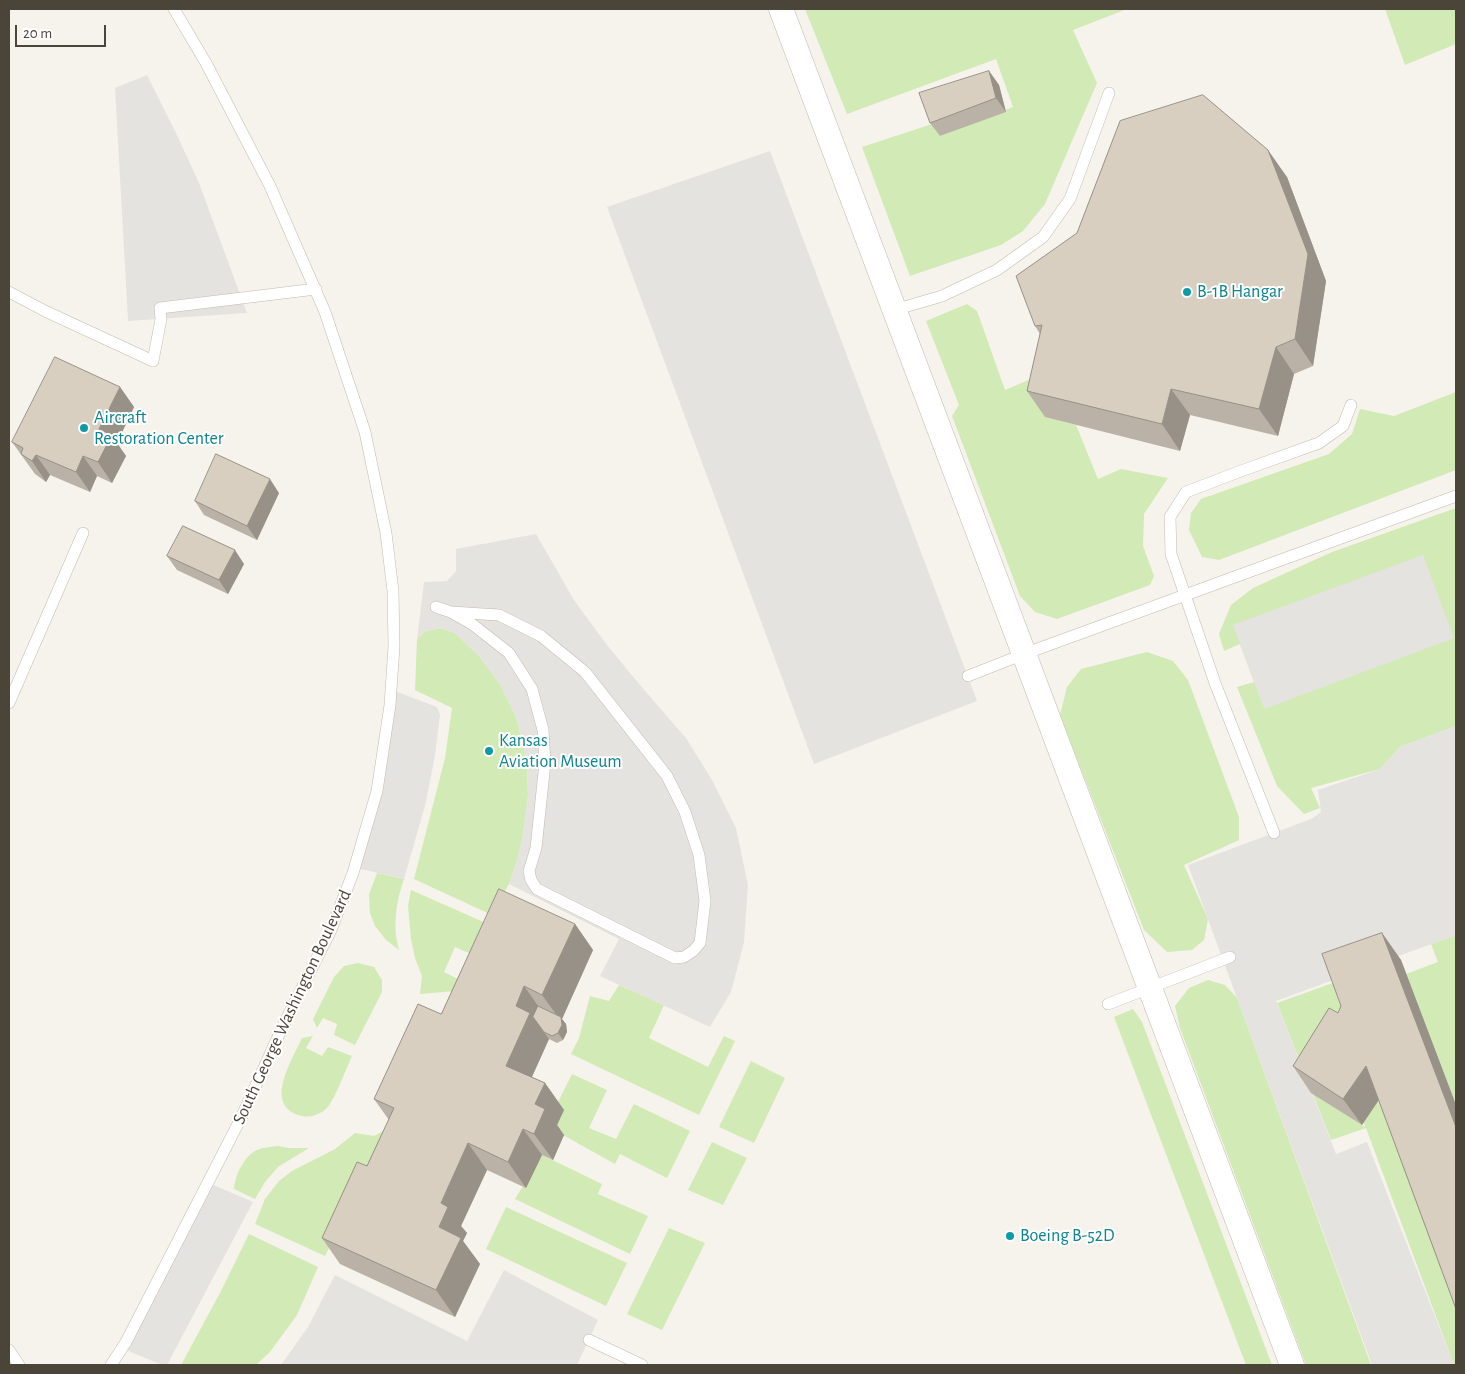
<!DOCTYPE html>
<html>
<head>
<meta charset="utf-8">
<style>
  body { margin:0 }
  #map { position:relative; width:1465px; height:1374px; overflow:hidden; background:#f6f3ec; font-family:"Alegreya Sans",sans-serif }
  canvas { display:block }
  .frame { position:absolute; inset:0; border:10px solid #4b4439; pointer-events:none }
  .scale { position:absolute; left:15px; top:25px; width:91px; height:22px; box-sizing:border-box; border:2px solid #4b4439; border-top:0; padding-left:6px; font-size:15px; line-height:18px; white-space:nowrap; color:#4b4439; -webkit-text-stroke:4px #fff; paint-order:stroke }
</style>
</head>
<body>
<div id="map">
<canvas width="1465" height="1374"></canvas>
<div class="frame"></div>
<div class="scale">20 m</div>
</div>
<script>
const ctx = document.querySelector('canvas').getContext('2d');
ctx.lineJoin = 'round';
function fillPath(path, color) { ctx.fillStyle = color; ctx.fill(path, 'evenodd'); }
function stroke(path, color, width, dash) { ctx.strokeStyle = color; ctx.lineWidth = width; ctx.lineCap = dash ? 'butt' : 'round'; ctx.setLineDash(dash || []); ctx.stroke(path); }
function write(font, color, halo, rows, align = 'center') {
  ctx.font = font + ' "Alegreya Sans",sans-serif'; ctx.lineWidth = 4; ctx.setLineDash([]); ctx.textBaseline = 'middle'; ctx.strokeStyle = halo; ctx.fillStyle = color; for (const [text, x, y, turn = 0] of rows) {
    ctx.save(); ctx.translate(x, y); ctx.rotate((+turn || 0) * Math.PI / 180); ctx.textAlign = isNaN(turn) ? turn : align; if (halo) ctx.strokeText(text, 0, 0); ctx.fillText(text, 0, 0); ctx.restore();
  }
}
fillPath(new Path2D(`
  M 805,9 L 1127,9 L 1073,30 L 1097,83 L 1045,204 L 1023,231 L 1001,245 L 910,276 L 862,147 L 935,123 L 940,136 L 1013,107 L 996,59 L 847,114 Z
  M 1385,9 L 1456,9 L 1456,44 L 1405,65 Z
  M 967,304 L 977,311 L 1005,390 L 1057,368 L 1046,417 L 1076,425 L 1098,479 L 1121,469 L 1168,478 L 1144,514 L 1143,546 L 1154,576 L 1150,585 L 1057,619 L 1035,612 L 1020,596 L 952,416 L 959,405 L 926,321 Z
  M 1456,392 L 1456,470 L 1219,560 L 1202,557 L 1189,530 L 1191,513 L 1201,499 L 1329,454 L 1352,434 L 1360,409 L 1394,416 Z
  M 1456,508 L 1456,726 L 1400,747 L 1380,769 L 1311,788 L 1320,808 L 1304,814 L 1277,786 L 1237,687 L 1254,682 L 1240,644 L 1224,651 L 1219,634 L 1231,605 L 1253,588 L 1332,552 Z
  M 441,628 L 455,633 L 479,656 L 500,684 L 517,719 L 527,763 L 528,796 L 523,835 L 518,858 L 509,884 L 492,915 L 414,879 L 445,758 L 452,708 L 415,690 L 417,639 L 425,631 Z
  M 1147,652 L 1173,661 L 1188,680 L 1239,817 L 1239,840 L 1184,865 L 1208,919 L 1204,940 L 1192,950 L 1167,952 L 1144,930 L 1060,715 L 1067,687 L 1081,669 Z
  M 377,873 L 404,879 C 396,902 392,927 399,950 L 386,940 L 375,926 L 370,913 L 369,894 Z
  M 411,890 L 488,924 L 471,954 L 455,947 L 444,972 L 460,980 L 455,991 L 420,994 L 422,976 L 415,958 L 411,939 L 408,906 Z
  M 1456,935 L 1456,1105 L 1406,974 L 1438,962 L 1431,944 Z
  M 358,963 L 374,967 L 382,980 L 382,992 L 355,1045 L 334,1035 L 337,1024 L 323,1018 L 317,1028 L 313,1019 L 334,977 L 344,966 Z
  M 1208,980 L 1225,985 L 1237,998 L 1371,1365 L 1306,1365 L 1180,1028 L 1175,1006 L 1189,988 Z
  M 1341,980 L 1360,1033 L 1321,1099 L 1365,1127 L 1364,1122 L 1384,1092 L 1456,1286 L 1456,1365 L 1454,1365 L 1366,1128 L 1331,1140 L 1277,1003 Z
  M 619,985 L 664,1005 L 649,1038 L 708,1067 L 724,1036 L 735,1041 L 699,1115 L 571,1054 L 579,1038 L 590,996 L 609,1001 Z
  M 1133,1009 L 1142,1022 L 1272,1365 L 1246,1365 L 1114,1017 Z
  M 313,1036 L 306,1048 L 322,1056 L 328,1047 L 352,1056 C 347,1067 334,1101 327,1108 C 321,1114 311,1118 302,1116 C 262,1107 292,1060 302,1038 Z
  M 751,1061 L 785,1078 L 754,1143 L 719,1127 Z
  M 572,1074 L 607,1090 L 589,1128 L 616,1139 L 634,1104 L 690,1131 L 667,1178 L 620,1154 L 615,1164 L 554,1130 L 563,1110 L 556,1106 Z
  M 389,1128 L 325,1256 L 255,1224 L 265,1199 L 279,1181 L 292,1171 L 335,1149 L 355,1133 L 374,1136 Z
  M 712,1142 L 747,1158 L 723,1205 L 688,1190 Z
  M 278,1146 L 289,1148 L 309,1148 L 278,1167 L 265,1182 L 255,1199 L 234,1189 C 235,1176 243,1158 255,1151 C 262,1147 270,1147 278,1146 Z
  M 542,1155 L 602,1184 L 598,1194 L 648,1216 L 630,1254 L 515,1199 Z
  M 506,1207 L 627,1263 L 606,1306 L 486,1249 Z
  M 669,1228 L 705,1243 L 662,1330 L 627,1314 Z
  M 249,1234 L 318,1267 L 297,1315 L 270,1352 L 256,1365 L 181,1365 L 221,1291 Z`), '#d2eab5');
fillPath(new Path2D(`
  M 147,75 L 177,135 L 199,183 L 247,313 L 128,321 L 115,88 Z
  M 770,151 L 977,701 L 814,764 L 607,207 Z
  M 536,534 L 574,600 L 607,645 L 640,685 L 686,738 L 712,780 L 736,828 L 748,885 L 744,942 L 731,992 L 710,1027 L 600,976 L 619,939 L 509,884 L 517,860 L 523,835 L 528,796 L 527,763 L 517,719 L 500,684 L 479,656 L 455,633 L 441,628 L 425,631 L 417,639 L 424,582 L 447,581 L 456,571 L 456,549 Z
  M 1423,555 L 1454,638 L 1264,709 L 1233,625 Z
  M 392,690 L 437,707 L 440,715 L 435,755 L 426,802 L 404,879 L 356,868 Z
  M 1456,726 L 1456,935 L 1276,1001 L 1336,1154 L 1367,1142 L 1454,1365 L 1372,1365 L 1188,865 L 1311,819 L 1321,812 L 1318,790 L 1380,769 L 1400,747 Z
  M 209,1183 L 253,1202 L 167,1365 L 162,1365 L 124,1349 Z
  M 504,1270 L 598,1320 L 577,1365 L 281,1365 L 308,1327 L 335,1275 L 467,1341 Z`), '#e5e3e0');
const lane = new Path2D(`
  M 9,292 L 45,311 L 153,361 L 161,319 L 160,308 L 316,289
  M 894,310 L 942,296 L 997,270 L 1043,237 L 1070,199 L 1109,93
  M 436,607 L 451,612 L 472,624 L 509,653 L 532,689 L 543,730 L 545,763 L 536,848 L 529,871 L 531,880 L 537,889 L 675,958 L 684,957 L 693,951 L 700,943 L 705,901 L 699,855 L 685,812 L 667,776 L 585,672 L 541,636 L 499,615 L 451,612
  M 968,676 L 1024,654 L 1456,496
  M 9,703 L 83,533
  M 1274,833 L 1215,683 L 1171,554 L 1170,517 L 1186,492 L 1241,471 L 1319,443 L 1343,426 L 1351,405
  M 1108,1004 L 1230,957
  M 589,1340 L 642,1365
  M 9,1350 L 19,1365
  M 111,1365 L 126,1342 L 241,1118 L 282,1028 L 331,930 L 353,873 L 377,791 L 390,705 L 394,646 L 393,591 L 386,533 L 365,432 L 325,312 L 270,186 L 206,63 L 174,9`);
const street = new Path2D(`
  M 781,9 L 1292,1365`);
stroke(lane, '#c2bbae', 12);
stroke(street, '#c2bbae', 25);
stroke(lane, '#fff', 11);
stroke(street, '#fff', 24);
fillPath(new Path2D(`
  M 989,71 L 999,85 L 1006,112 L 940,136 L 930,123 Z
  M 1287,177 L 1326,281 L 1313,366 L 1294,374 L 1278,436 L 1190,415 L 1180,451 L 1045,417 L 1027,391 L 1040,334 L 1035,326 L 1077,233 Z
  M 120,387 L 134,407 L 117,443 L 126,456 L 112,483 L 97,476 L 90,492 L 50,475 L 46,482 L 35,474 L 12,442 Z
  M 279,493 L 257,540 L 204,515 L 195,501 Z
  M 167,556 L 244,564 L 228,594 L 177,570 Z
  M 575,924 L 593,950 L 562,1019 L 566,1024 L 567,1032 L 563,1040 L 557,1043 L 549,1039 L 532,1077 L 545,1083 L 564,1110 L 557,1125 L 564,1135 L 553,1160 L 542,1155 L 526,1188 L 487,1170 L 461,1226 L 467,1233 L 463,1241 L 480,1264 L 455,1317 L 340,1264 L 322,1238 L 367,1166 L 389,1120 L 374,1099 L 441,1014 Z
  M 1382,933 L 1401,960 L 1456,1105 L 1456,1309 L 1379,1100 L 1362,1125 L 1311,1093 L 1293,1066 L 1338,1013 Z`), '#bab2a6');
fillPath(new Path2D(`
  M 989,71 L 999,85 L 1006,112 L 996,98 Z
  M 1268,150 L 1287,177 L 1326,281 L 1313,366 L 1295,339 Z
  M 1276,347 L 1294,374 L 1278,436 L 1259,409 Z
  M 120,387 L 134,407 L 117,443 L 126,456 L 112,483 L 98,462 L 99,429 Z
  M 1171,389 L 1190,415 L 1180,451 L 1162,424 Z
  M 36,455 L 50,475 L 46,482 L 32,461 Z
  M 83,456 L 97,476 L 90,492 L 76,472 Z
  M 270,479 L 279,493 L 257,540 L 247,526 Z
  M 235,550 L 244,564 L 228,594 L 219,580 Z
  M 575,924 L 593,950 L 562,1019 L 566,1024 L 567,1032 L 563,1040 L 558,1033 L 561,1021 L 542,995 Z
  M 1382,933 L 1401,960 L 1456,1105 L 1456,1127 Z
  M 524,986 L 543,1013 L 538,1024 L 549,1039 L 525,1092 L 506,1066 L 516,1006 Z
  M 1366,1066 L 1384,1092 L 1362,1125 L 1343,1099 Z
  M 545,1083 L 564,1110 L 557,1125 L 564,1135 L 553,1160 L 534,1134 L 535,1104 Z
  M 523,1129 L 542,1155 L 526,1188 L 508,1162 Z
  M 468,1143 L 487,1170 L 461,1226 L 467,1233 L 463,1241 L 480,1264 L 455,1317 L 436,1290 L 441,1203 Z`), '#979187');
const building = new Path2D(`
  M 989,71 L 996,98 L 930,123 L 919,93 Z
  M 1203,95 L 1268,150 L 1308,254 L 1295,339 L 1276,347 L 1259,409 L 1171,389 L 1162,424 L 1027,391 L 1042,325 L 1035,326 L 1016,276 L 1077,233 L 1120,121 Z
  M 55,357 L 120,387 L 99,429 L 112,435 L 98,462 L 83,456 L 76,472 L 36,455 L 32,461 L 21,454 L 23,448 L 12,442 Z
  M 216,454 L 270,479 L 247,526 L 195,501 Z
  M 183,526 L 235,550 L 219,580 L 167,556 Z
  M 499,889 L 575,924 L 542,995 L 524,986 L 516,1006 L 530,1013 L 506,1066 L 545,1083 L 535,1104 L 545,1109 L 534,1134 L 523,1129 L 508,1162 L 468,1143 L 441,1203 L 448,1207 L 439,1227 L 461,1238 L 436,1290 L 322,1238 L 357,1162 L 367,1166 L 394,1108 L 374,1099 L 418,1004 L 441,1014 Z
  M 1382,933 L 1456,1127 L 1456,1309 L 1366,1066 L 1343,1099 L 1293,1066 L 1329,1008 L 1338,1013 L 1341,1006 L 1322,954 Z
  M 538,1006 L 561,1017 L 562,1025 L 558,1033 L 552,1036 L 544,1032 L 533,1017 Z`);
fillPath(building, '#d8cfc1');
stroke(building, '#979187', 1);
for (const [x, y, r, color] of [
  [1187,292,5,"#0f9aa8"],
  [84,428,5,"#0f9aa8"],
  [489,751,5,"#0f9aa8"],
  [1010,1236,5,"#0f9aa8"]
]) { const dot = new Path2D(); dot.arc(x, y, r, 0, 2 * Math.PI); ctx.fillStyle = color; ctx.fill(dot); stroke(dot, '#fff', 2); }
write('18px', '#0d838f', '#fff', [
  ["B-1B Hangar",1197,292],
  ["Aircraft",94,418],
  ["Restoration Center",94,439],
  ["Kansas",499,741],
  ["Aviation Museum",499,762],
  ["Boeing B-52D",1020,1236]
], 'left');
write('18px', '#4b4439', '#fff', [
  ["South George Washington Boulevard",292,1007,-65]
]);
</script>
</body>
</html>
